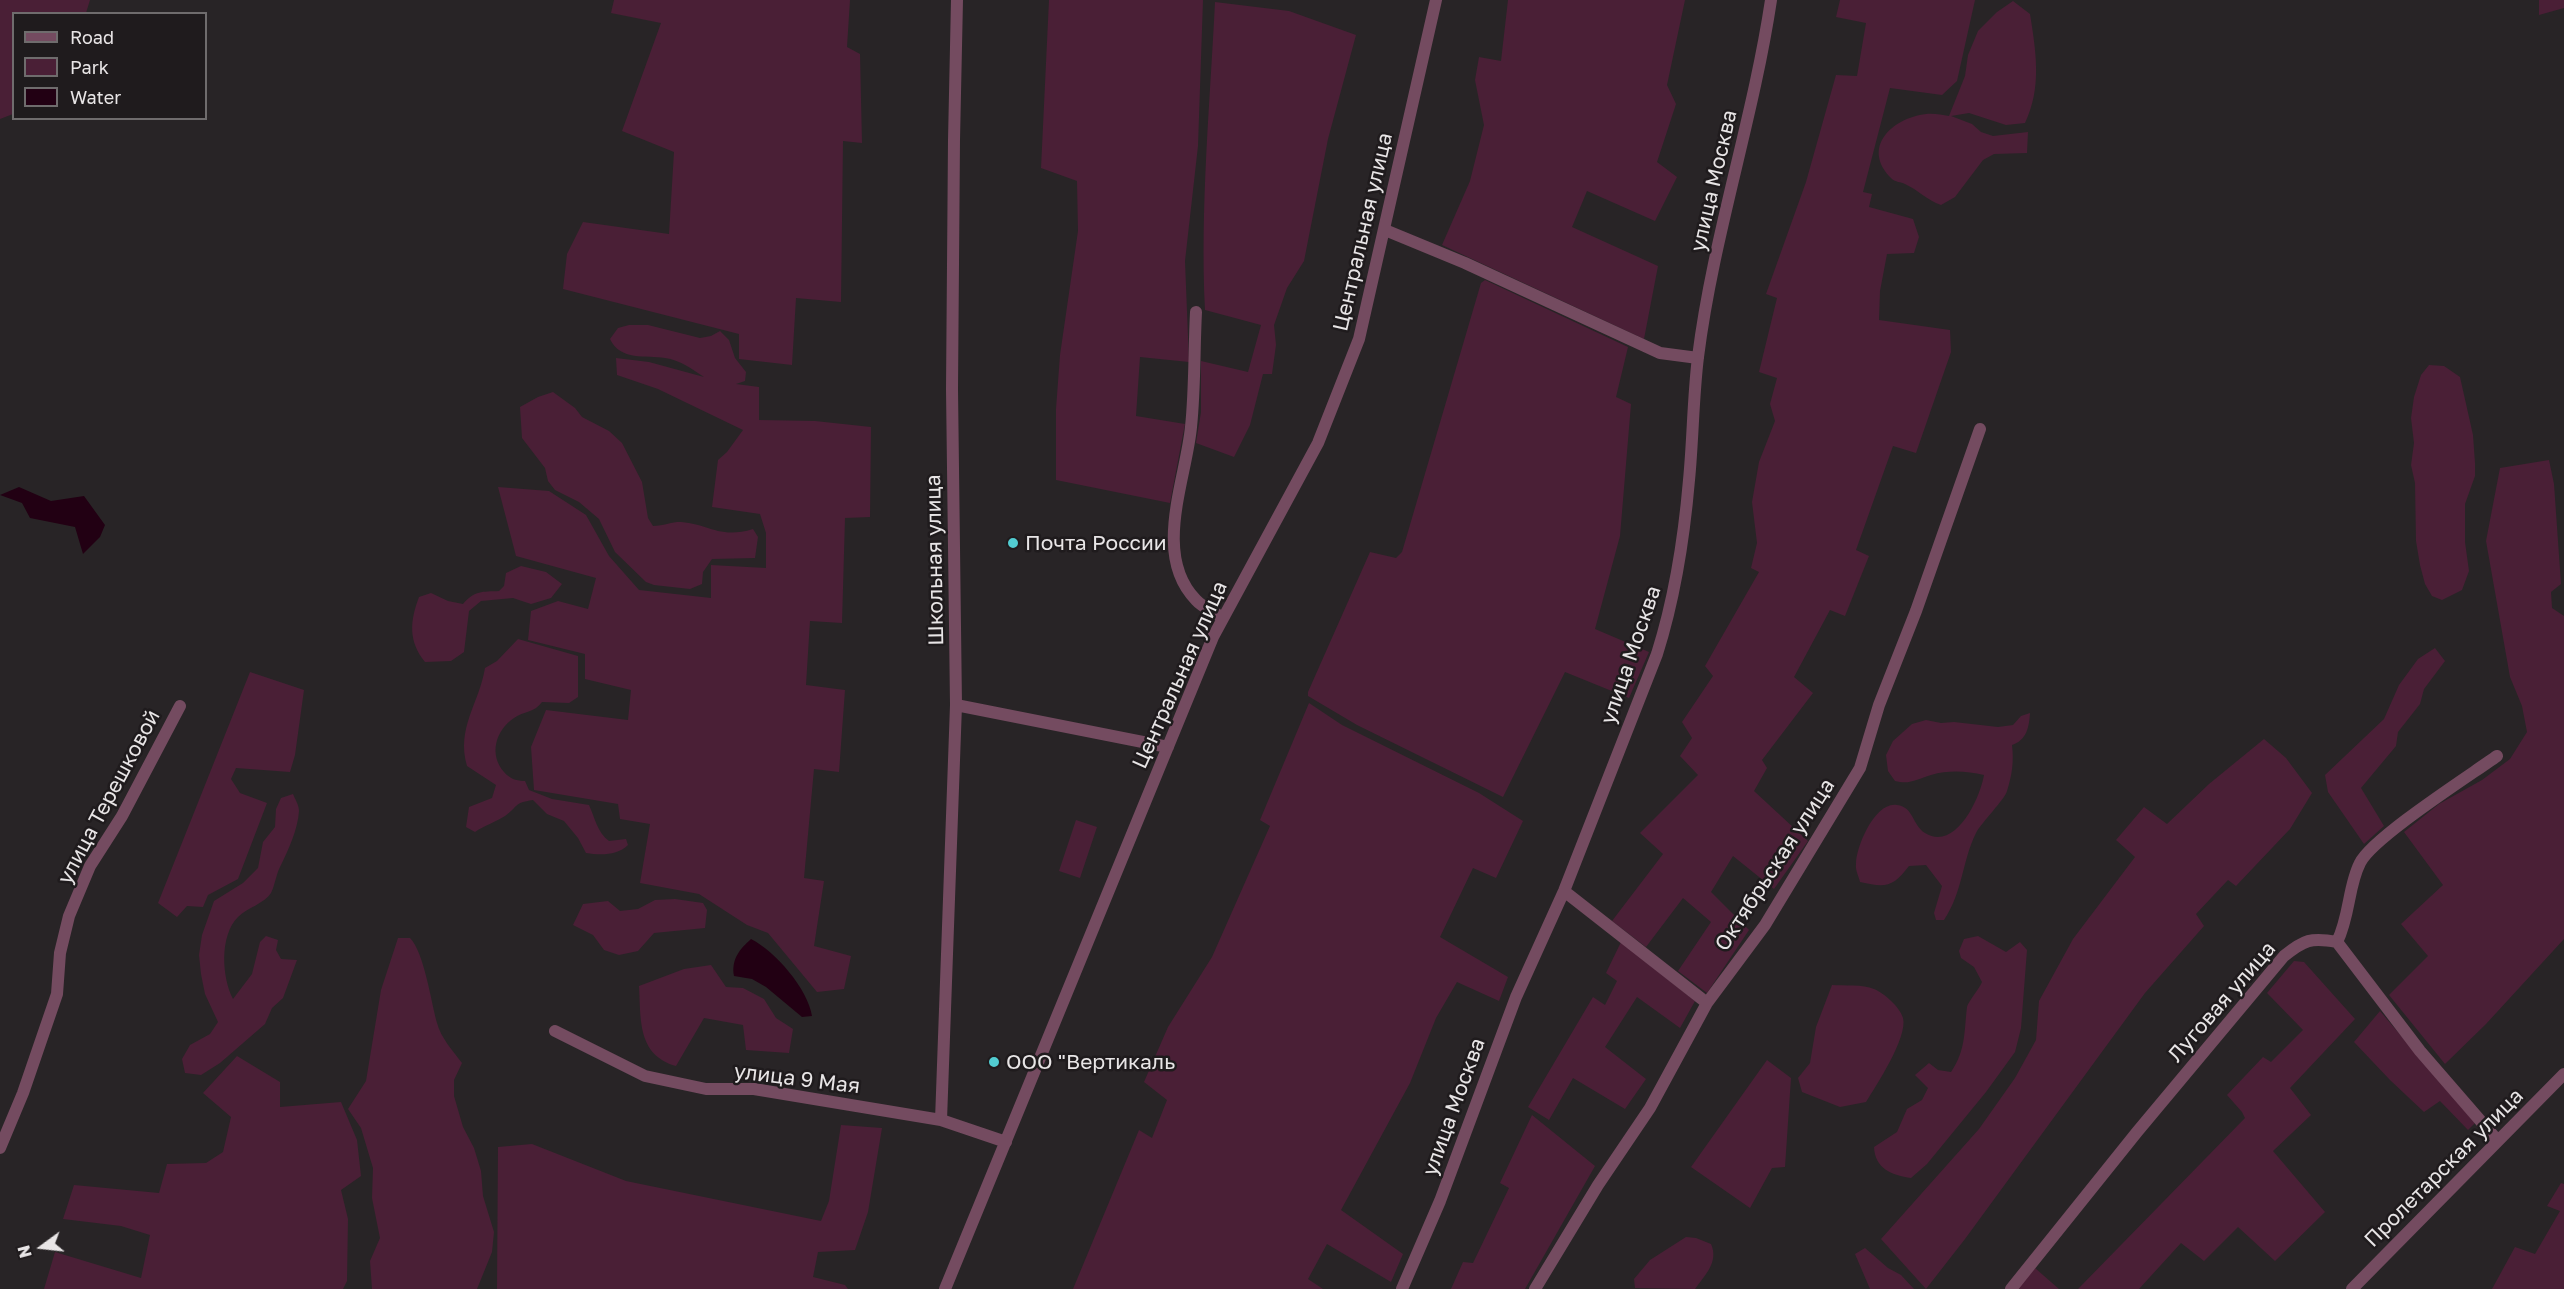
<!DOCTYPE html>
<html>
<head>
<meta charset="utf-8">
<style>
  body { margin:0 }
  #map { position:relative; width:2564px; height:1289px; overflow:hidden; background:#282426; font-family:"Golos Text",sans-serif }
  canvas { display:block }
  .legend { position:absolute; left:12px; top:12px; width:195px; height:108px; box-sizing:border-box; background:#1f1b1d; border:2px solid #6f6c6d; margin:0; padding:8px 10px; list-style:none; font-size:18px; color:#e8e5e6 }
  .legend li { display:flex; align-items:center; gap:12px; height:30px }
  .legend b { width:30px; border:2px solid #6f6c6d }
  .north { position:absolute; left:12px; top:1217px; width:60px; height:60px; -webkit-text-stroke:4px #1f1b1d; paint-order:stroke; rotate:255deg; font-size:16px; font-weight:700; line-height:24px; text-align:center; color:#e8e5e6 }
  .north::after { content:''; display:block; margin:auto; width:21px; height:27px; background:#e8e5e6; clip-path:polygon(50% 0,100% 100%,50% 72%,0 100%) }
</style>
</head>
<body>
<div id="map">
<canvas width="2564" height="1289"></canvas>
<ul class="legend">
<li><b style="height:8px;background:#744b60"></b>Road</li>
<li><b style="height:16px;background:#4a1f36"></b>Park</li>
<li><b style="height:16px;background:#220013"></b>Water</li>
</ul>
<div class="north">N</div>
</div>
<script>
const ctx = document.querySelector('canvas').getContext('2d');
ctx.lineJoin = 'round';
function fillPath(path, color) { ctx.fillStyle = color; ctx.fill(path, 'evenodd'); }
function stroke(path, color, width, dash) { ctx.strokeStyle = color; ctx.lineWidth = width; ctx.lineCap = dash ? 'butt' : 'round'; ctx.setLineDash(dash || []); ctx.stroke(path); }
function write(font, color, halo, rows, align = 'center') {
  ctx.font = font + ' "Golos Text",sans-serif'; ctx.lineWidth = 5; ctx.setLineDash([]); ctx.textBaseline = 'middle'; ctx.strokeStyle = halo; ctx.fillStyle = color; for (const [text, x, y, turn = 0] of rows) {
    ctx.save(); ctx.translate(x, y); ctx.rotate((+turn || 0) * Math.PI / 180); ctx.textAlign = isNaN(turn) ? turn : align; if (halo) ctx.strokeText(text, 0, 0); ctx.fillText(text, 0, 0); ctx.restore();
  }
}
fillPath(new Path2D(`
  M 0,0 L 90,0 L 86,13 L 14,14 L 13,114 L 0,119 Z
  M 614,0 L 850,0 L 847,47 L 860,54 L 862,143 L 843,141 L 841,302 L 796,298 L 792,365 L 739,359 L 739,334 L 563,289 L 567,254 L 583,222 L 669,234 L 674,152 L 622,131 L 661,23 L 611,13 Z
  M 1049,0 L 1203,0 L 1198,146 L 1185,261 L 1189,362 L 1140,357 L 1136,416 L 1185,424 L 1170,503 L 1056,480 L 1056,409 L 1060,355 L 1078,231 L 1077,181 L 1041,168 Z
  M 1508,0 L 1685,0 L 1667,85 L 1676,104 L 1657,162 L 1677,177 L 1655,221 L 1587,191 L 1572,227 L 1658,266 L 1644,339 L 1442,245 L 1470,181 L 1484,125 L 1475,80 L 1479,57 L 1501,61 Z
  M 1840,0 L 1975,0 L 1957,81 L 1942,95 L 1890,88 L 1863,192 L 1872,194 L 1869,207 L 1913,219 L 1919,237 L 1914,253 L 1887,254 L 1880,291 L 1879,320 L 1950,330 L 1951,352 L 1916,453 L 1893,446 L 1856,550 L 1869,556 L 1845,616 L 1830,610 L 1794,677 L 1813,693 L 1762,760 L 1767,768 L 1754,791 L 1808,841 L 1774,889 L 1733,856 L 1711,892 L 1749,930 L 1707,993 L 1678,971 L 1711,922 L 1683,898 L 1646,947 L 1612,921 L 1663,854 L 1640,833 L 1698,775 L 1680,756 L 1692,738 L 1682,722 L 1713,676 L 1705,666 L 1759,572 L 1751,568 L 1757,543 L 1752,502 L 1759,462 L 1775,421 L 1770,404 L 1777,378 L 1759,372 L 1777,298 L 1766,294 L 1806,182 L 1836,75 L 1857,76 L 1866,23 L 1836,17 Z
  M 2539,0 L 2564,0 L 2564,8 L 2539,15 Z
  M 2013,1 L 2030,14 C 2036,52 2042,87 2025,123 L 2006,125 L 1969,113 L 1951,116 L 1972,124 L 1981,132 L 1993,136 L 2028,132 L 2027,153 L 1994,154 L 1983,160 L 1955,197 L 1941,205 C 1927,200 1918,190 1905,184 C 1901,182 1895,182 1892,179 C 1860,148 1892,118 1926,114 C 1934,113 1942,115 1949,116 L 1965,76 L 1968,55 L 1978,31 L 1997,12 Z
  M 1215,2 L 1289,11 L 1356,35 L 1328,139 L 1304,261 L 1287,288 L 1274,325 L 1276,345 L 1272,374 L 1263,374 L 1250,425 L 1234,457 L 1196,443 L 1201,412 L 1201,361 L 1248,372 L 1261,325 L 1205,310 C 1200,207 1210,104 1215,2 Z
  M 1485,280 L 1628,347 L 1616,397 L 1631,404 L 1620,536 L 1595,629 L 1649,652 L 1629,698 L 1565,672 L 1503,797 L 1357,725 L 1308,696 L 1308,692 L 1370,552 L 1396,558 L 1402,552 L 1481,283 Z
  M 629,325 L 648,325 L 700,338 L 711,336 L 720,331 L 729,340 L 735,358 L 746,372 L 745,381 L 736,384 L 759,387 L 759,420 L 815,421 L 871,427 L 870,517 L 845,518 L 842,623 L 810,621 L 806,685 L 845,690 L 839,772 L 814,769 L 804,878 L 824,881 L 814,946 L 851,956 L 844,989 L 817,992 L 768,933 L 747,925 L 699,894 L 640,883 L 650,824 L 620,819 L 618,804 L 534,790 L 531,747 L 546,710 L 628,720 L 631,690 L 585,679 L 585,654 L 528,640 L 531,611 L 558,601 L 588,609 L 596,578 L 516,556 L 498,487 L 549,491 L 586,515 L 609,556 L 639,590 L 711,598 L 711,565 L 766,568 L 766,533 L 760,514 L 712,507 L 718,460 L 727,452 L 743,430 L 658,389 L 617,375 L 616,358 L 649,362 L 704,377 C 692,369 680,360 665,358 C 646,355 620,361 610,339 L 618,328 Z
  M 2429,365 L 2444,366 L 2460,377 L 2473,435 L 2475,463 L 2475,476 L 2465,504 L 2465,542 L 2469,571 L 2462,590 L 2442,600 L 2432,596 L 2425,584 L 2420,565 L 2416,541 L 2415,483 L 2411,465 L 2414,443 L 2411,418 L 2414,397 L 2421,375 Z
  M 553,392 L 575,408 L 582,417 L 609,431 L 622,443 L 642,482 L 648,518 L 653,526 C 661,526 669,523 677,522 C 707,522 718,540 753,529 L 758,537 L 755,558 L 712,559 L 703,572 L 702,584 L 690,589 L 654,585 L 646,582 L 615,552 L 599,519 L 579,502 L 555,490 L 548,481 L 545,468 L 522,438 L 520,407 L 538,397 Z
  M 2549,460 L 2554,484 L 2561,584 L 2551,592 L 2552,608 L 2564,616 L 2564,939 L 2486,1024 L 2445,1064 L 2389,995 L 2428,956 L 2401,924 L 2443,885 L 2404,832 L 2439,804 L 2482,780 L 2510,759 L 2527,732 L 2522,706 L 2510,677 L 2486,541 L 2500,468 Z
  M 521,566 L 546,572 L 562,584 L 551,598 L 531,604 L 513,598 L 481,601 L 469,611 L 464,652 L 451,661 L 425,662 C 408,641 410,621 419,597 L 431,593 L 448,601 L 463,604 C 475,590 482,592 499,591 L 504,586 L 506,573 Z
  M 518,639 L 578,656 L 578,697 L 569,703 L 542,702 C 534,713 524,711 514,718 C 495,731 489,755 504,772 C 510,779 517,781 525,781 L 529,790 L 552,799 L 589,805 C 595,818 597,832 609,841 L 626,839 L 628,845 C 617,856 600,855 586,853 L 578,838 L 564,821 L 547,814 L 533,800 C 513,803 519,806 505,816 C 496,822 485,825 475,832 L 466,827 L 469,807 L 492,798 L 496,785 L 467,766 C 456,728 479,704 485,668 L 497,661 Z
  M 2435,648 L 2445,661 L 2424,689 L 2420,704 L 2398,732 L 2396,746 L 2361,788 L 2384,826 L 2364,844 L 2328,792 L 2325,775 L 2384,719 L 2399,685 L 2418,659 Z
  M 250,672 L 304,690 L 295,755 L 290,772 L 236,768 L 231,779 L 240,793 L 267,803 L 238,879 L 208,895 L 203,907 L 187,906 L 177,917 L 158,903 Z
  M 1309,703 L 1342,725 L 1479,793 L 1523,821 L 1496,878 L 1473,868 L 1440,937 L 1508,977 L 1499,1001 L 1457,982 L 1436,1018 L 1410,1083 L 1341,1210 L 1403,1254 L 1391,1282 L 1327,1244 L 1308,1279 L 1323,1289 L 1073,1289 L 1139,1130 L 1152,1138 L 1167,1100 L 1144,1082 L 1168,1027 L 1212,957 L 1270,826 L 1260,820 Z
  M 2030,713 C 2029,727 2027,740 2012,745 C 2014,762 2012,775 2007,791 C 2005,799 1982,822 1976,833 C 1962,861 1963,892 1944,920 L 1936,920 L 1934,913 L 1942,886 L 1926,865 L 1909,866 C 1893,887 1886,888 1860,882 C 1859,877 1855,870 1856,864 C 1856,847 1875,801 1897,805 C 1914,807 1912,825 1925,833 C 1955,852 1980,799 1984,775 C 1966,771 1949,770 1931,775 C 1917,779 1910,785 1895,781 L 1888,771 L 1886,755 L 1893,741 L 1912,724 L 1926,720 L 1941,723 L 1954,722 L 1998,727 L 2013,725 L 2021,716 Z
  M 2264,739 L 2286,758 L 2312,793 L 2290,829 L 2236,886 L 2228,880 L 2196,914 L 2204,926 L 2145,993 L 1965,1239 L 1926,1289 L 1881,1239 L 1979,1129 L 2015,1078 L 2036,1040 L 2039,1001 L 2073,939 L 2135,857 L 2116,840 L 2144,807 L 2167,824 L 2209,784 Z
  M 293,794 C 295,799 299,805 299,811 C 298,829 288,851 280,867 C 276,875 275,885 271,893 C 265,903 247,908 238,917 C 219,936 222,978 233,999 L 252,974 L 260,942 L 266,936 L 278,940 L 276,950 L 281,959 L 297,960 L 283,998 L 272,1008 L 265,1024 L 220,1063 L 201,1075 L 185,1073 L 182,1059 L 190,1045 L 210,1034 L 218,1022 L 205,994 L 201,974 L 199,955 L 202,935 L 214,901 L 243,883 L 258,868 L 263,842 L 275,827 L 276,809 L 281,798 Z
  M 1076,820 L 1097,827 L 1080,878 L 1059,871 Z
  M 675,899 L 703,903 L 707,910 L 705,928 L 654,933 L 638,951 L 619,955 L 604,950 L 593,935 L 573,925 L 583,904 L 608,901 L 620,911 L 638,909 L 655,900 Z
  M 1978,936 L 2006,952 L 2020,942 L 2027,950 L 2021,1028 L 2015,1052 L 1986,1092 L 1927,1164 L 1911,1178 C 1892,1175 1875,1169 1874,1147 L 1897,1132 L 1907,1109 L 1922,1100 L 1928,1088 L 1915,1075 L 1929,1063 L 1938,1070 L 1951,1072 C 1966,1050 1964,1032 1967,1007 C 1968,1002 1979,989 1982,982 L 1974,967 L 1961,958 L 1959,951 L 1964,939 Z
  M 398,938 L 410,938 C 424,952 431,1001 437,1023 C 441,1038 453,1051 462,1063 L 454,1080 L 454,1096 L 463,1127 L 474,1148 L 481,1171 L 483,1196 L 494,1232 L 492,1252 L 477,1289 L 372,1289 L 370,1261 L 380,1238 L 372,1198 L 373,1168 L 361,1128 L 348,1109 L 366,1081 L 381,990 Z
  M 1621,942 L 1695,1001 L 1680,1028 L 1637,997 L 1605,1047 L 1646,1079 L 1625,1109 L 1573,1078 L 1549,1120 L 1528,1107 L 1593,997 L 1605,1005 L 1617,981 L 1606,973 Z
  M 2294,961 L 2304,962 L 2355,1019 L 2290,1088 L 2311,1115 L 2273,1151 L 2325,1212 L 2275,1261 L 2238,1227 L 2204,1261 L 2181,1243 L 2139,1289 L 2078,1289 L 2245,1118 L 2242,1112 L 2227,1095 L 2263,1057 L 2271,1062 L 2303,1030 L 2267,993 Z
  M 711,965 L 726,987 L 743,988 L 764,999 L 776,1018 L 793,1029 L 789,1053 L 746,1050 L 743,1025 L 704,1018 L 676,1066 C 637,1055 641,1019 639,986 L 684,969 Z
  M 1832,985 C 1844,986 1863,984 1874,989 C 1884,993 1900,1007 1903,1018 C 1908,1037 1876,1086 1866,1102 L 1840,1107 L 1802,1092 L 1798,1078 L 1810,1063 L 1816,1027 Z
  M 2380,1011 L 2475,1123 L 2468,1130 L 2440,1101 L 2424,1112 L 2390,1080 L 2354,1042 Z
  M 237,1056 L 280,1082 L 280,1107 L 341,1102 L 357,1140 L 361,1176 L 341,1190 L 348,1219 L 347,1281 L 343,1289 L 44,1289 L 55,1252 L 141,1278 L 150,1235 L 121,1226 L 63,1219 L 74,1185 L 159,1193 L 167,1164 L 206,1163 L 223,1152 L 231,1117 L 203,1093 Z
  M 1767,1060 L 1791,1078 L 1785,1167 L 1772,1168 L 1750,1208 L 1691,1167 Z
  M 1532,1115 L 1595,1166 L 1525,1289 L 1451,1289 L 1463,1262 L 1473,1263 L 1509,1188 L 1500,1183 Z
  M 841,1125 L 882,1128 L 868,1212 L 855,1250 L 818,1252 L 813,1277 L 845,1285 L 848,1289 L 497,1289 L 498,1147 L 532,1144 L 626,1181 L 821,1221 L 829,1201 Z
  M 2561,1183 L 2564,1184 L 2564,1289 L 2492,1289 L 2515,1247 L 2535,1254 L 2560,1211 L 2547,1206 Z
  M 1686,1237 L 1696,1238 L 1711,1244 C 1719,1262 1705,1275 1695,1289 L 1635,1288 L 1634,1279 L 1650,1260 Z
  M 1865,1248 L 1888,1268 L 1901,1275 L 1914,1289 L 1870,1289 L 1855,1254 Z
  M 2035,1268 L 2059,1289 L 2017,1289 Z`), '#4a1f36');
fillPath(new Path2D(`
  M 19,487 L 51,501 L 84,496 L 105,525 L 100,537 L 83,554 L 75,527 L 30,518 L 22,503 L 0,495 Z
  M 751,939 C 775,951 808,989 812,1016 L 802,1017 L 766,987 L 752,979 L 734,976 C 731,959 740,949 751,939 Z`), '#220013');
stroke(new Path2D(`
  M 1385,230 L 1465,263 L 1660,353 L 1698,358
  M 1196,312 C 1194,350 1195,389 1191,427 C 1186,480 1152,555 1196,600 C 1202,607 1214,612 1223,618
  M 956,705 L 1168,747
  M 1564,891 L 1707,1003
  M 2337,942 L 2420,1051 L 2498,1141
  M 555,1031 L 645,1076 L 706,1089 L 754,1089 L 941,1120 L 1006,1142
  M 941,1120 L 956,705 L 952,389 L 954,140 L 957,0
  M 0,1148 L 23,1093 L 57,994 L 60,953 L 69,916 L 90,866 L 122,816 L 180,706
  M 945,1289 L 1213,637 L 1318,443 L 1359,339 L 1436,0
  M 1402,1289 L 1440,1201 L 1516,997 L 1564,891 L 1657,654 C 1675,597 1684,539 1689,480 C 1693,439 1693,398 1698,357 C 1713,237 1753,120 1771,0
  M 1535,1289 L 1598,1185 L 1650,1108 L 1707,1003 L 1765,925 L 1860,768 L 1879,705 L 1916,611 L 1980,429
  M 2011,1289 L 2137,1132 L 2284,956 C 2304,940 2311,937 2337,942 C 2350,916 2348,886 2360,863 C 2372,838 2469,776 2497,756
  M 2352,1289 L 2564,1074`), '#744b60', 12);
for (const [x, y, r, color] of [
  [1013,543,6,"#52ccd1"],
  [994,1062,6,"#52ccd1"]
]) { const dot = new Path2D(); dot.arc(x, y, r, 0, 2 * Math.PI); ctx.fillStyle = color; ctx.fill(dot); stroke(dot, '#1f1b1d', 2); }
write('21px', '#e8e5e6', '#1f1b1d', [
  ["улица Москва",1714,181,-77],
  ["Центральная улица",1363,232,-77],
  ["Школьная улица",935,560,-91],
  ["улица Москва",1631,655,-71],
  ["Центральная улица",1180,675,-66],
  ["улица Терешковой",109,797,-62],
  ["Октябрьская улица",1775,865,-57],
  ["Луговая улица",2222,1002,-49],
  ["улица 9 Мая",797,1079,7],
  ["улица Москва",1454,1107,-70],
  ["Пролетарская улица",2444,1168,-45]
]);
write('21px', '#e8e5e6', '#1f1b1d', [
  ["Почта России",1025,543],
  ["ООО \"Вертикаль",1006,1062]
], 'left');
</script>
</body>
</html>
